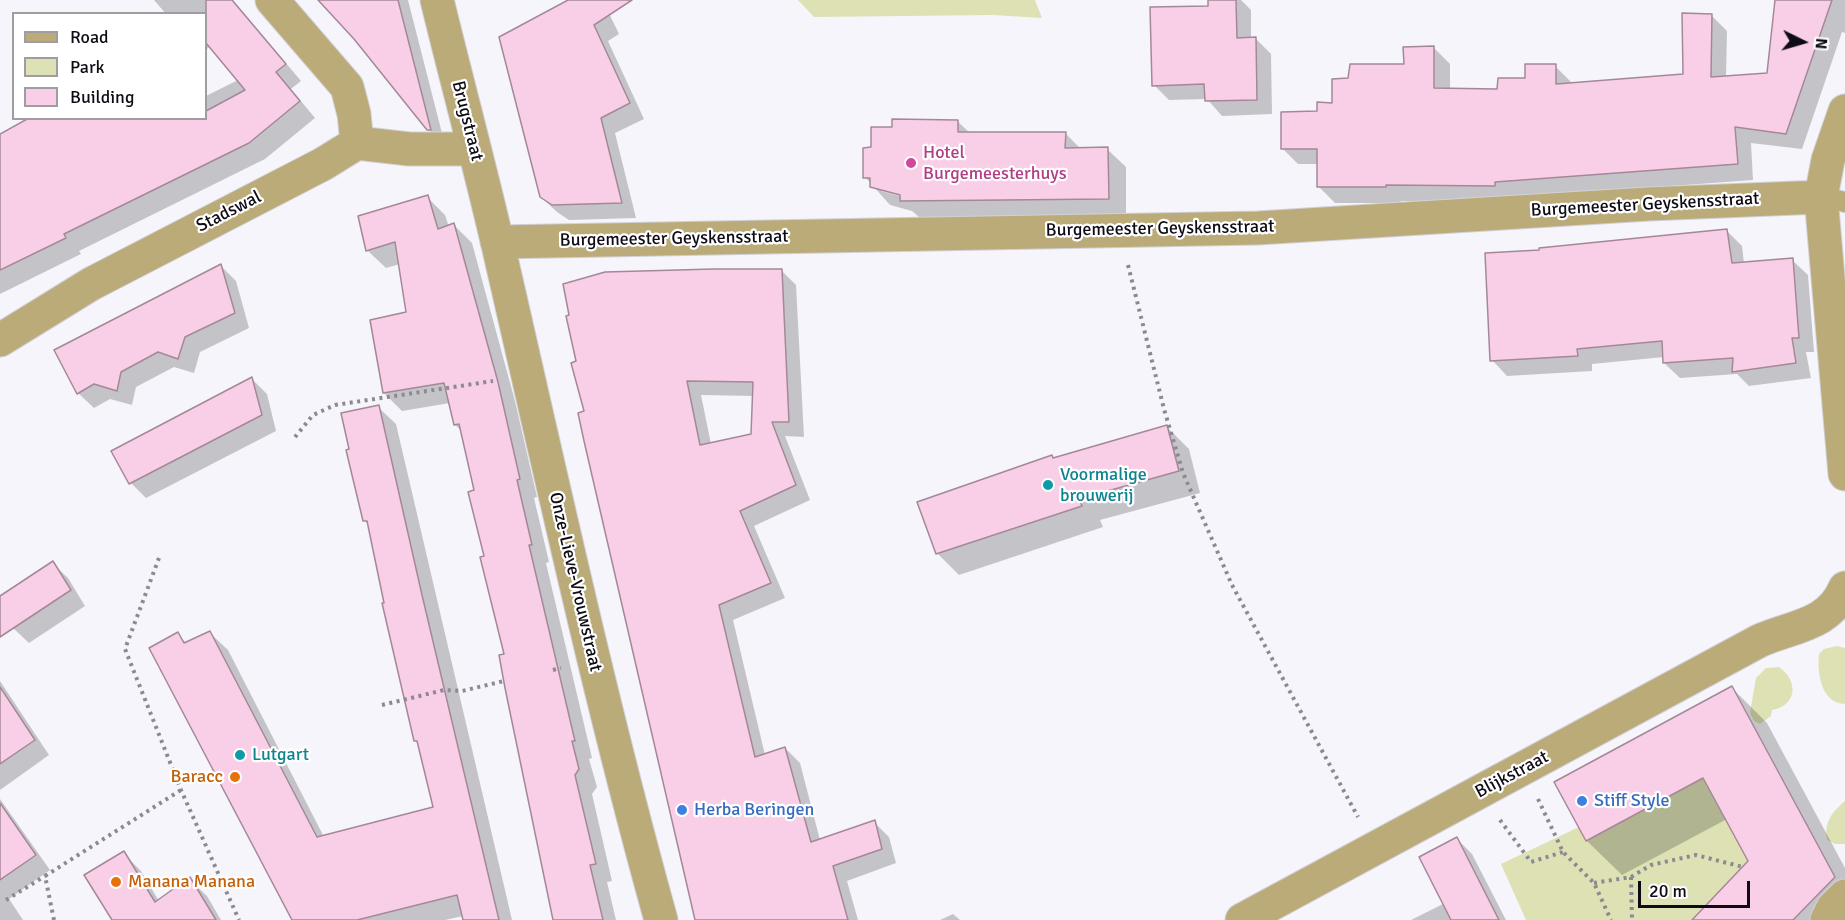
<!DOCTYPE html>
<html>
<head>
<meta charset="utf-8">
<style>
  body { margin:0 }
  #map { position:relative; width:1845px; height:920px; overflow:hidden; background:#f6f5fb; font-family:Signika,sans-serif }
  canvas { display:block }
  .legend { position:absolute; left:12px; top:12px; width:195px; height:108px; box-sizing:border-box; background:#fff; border:2px solid #9f9da1; margin:0; padding:8px 10px; list-style:none; font-size:18px; color:#0e0b15 }
  .legend li { display:flex; align-items:center; gap:12px; height:30px }
  .legend b { width:30px; border:2px solid #9f9da1 }
  .north { position:absolute; left:1773px; top:12px; width:60px; height:60px; -webkit-text-stroke:4px #fff; paint-order:stroke; rotate:95deg; font-size:16px; font-weight:700; line-height:24px; text-align:center; color:#0e0b15 }
  .north::after { content:''; display:block; margin:auto; width:21px; height:27px; background:#0e0b15; clip-path:polygon(50% 0,100% 100%,50% 72%,0 100%) }
  .scale { position:absolute; left:1638px; top:881px; width:112px; height:27px; box-sizing:border-box; border:3px solid #0e0b15; border-top:0; padding-left:8px; font-size:18px; line-height:21px; white-space:nowrap; color:#0e0b15; -webkit-text-stroke:4px #fff; paint-order:stroke }
</style>
</head>
<body>
<div id="map">
<canvas width="1845" height="920"></canvas>
<ul class="legend">
<li><b style="height:8px;background:#baab79"></b>Road</li>
<li><b style="height:16px;background:#dee1b4"></b>Park</li>
<li><b style="height:16px;background:#f9cfe7"></b>Building</li>
</ul>
<div class="north">N</div>
<div class="scale">20 m</div>
</div>
<script>
const ctx = document.querySelector('canvas').getContext('2d');
ctx.lineJoin = 'round';
function fillPath(path, color) { ctx.fillStyle = color; ctx.fill(path, 'evenodd'); }
function stroke(path, color, width, dash) { ctx.strokeStyle = color; ctx.lineWidth = width; ctx.lineCap = dash ? 'butt' : 'round'; ctx.setLineDash(dash || []); ctx.stroke(path); }
function write(font, color, halo, rows, align = 'center') {
  ctx.font = font + ' Signika,sans-serif'; ctx.lineWidth = 4.5; ctx.setLineDash([]); ctx.textBaseline = 'middle'; ctx.strokeStyle = halo; ctx.fillStyle = color; for (const [text, x, y, turn = 0] of rows) {
    ctx.save(); ctx.translate(x, y); ctx.rotate((+turn || 0) * Math.PI / 180); ctx.textAlign = isNaN(turn) ? turn : align; if (halo) ctx.strokeText(text, 0, 0); ctx.fillText(text, 0, 0); ctx.restore();
  }
}
fillPath(new Path2D(`
  M 798,0 L 1035,0 L 1042,18 L 993,15 L 814,17 Z
  M 1837,646 L 1845,648 L 1845,704 C 1821,703 1817,673 1819,654 L 1824,649 Z
  M 1779,667 C 1799,681 1797,706 1772,710 L 1771,716 L 1760,724 L 1754,721 L 1750,713 L 1756,678 L 1766,668 Z
  M 1703,778 L 1748,861 L 1692,920 L 1526,920 L 1501,864 L 1579,827 L 1586,841 Z
  M 1845,801 L 1845,844 L 1835,844 L 1827,840 C 1824,822 1832,812 1845,801 Z`), '#dee1b4');
fillPath(new Path2D(`
  M 154,0 L 233,0 L 301,81 L 291,89 L 315,118 L 265,159 L 79,251 L 81,254 L 0,294 L 0,135 L 206,118 L 206,96 L 238,80 L 210,46 L 206,50 L 206,14 L 166,14 Z
  M 319,0 L 408,0 L 445,145 L 428,129 L 355,38 Z
  M 572,0 L 600,0 L 605,5 L 619,34 L 608,41 L 644,119 L 615,133 L 636,218 L 569,220 L 557,212 L 541,197 Z
  M 1209,0 L 1241,0 L 1251,10 L 1251,39 L 1255,38 L 1271,54 L 1272,114 L 1222,116 L 1207,99 L 1169,100 L 1154,85 L 1210,7 Z
  M 1777,0 L 1845,0 L 1845,33 L 1842,32 L 1802,149 L 1751,143 L 1753,180 L 1511,198 L 1511,201 L 1401,201 L 1401,203 L 1335,203 L 1319,187 L 1319,164 L 1298,164 L 1282,148 L 1319,113 L 1333,104 L 1350,79 L 1405,66 L 1434,48 L 1450,64 L 1450,90 L 1499,90 L 1555,66 L 1571,82 L 1571,84 L 1685,75 L 1711,15 L 1727,31 L 1726,77 L 1768,75 Z
  M 957,121 L 970,133 L 1065,133 L 1081,149 L 1107,149 L 1126,167 L 1126,217 L 920,218 L 912,211 L 890,205 L 865,177 L 872,149 L 894,128 ZM 881,188 L 908,195 L 907,198 L 881,191 Z
  M 427,197 L 445,215 L 449,227 L 454,225 L 472,243 L 515,401 L 537,497 L 534,498 L 549,562 L 546,563 L 592,758 L 589,759 L 597,787 L 592,794 L 612,881 L 607,882 L 616,920 L 555,920 L 485,557 L 476,491 L 462,431 L 455,425 L 450,403 L 402,411 L 384,393 L 408,314 L 400,264 L 386,268 L 368,251 L 360,217 Z
  M 1727,231 L 1742,246 L 1744,263 L 1792,260 L 1808,275 L 1814,352 L 1806,352 L 1811,378 L 1749,386 L 1737,374 L 1680,378 L 1664,363 L 1664,357 L 1592,364 L 1592,371 L 1507,376 L 1492,360 L 1541,251 Z
  M 221,266 L 236,281 L 249,328 L 200,352 L 194,373 L 174,367 L 136,387 L 132,405 L 110,399 L 94,408 L 78,393 Z
  M 781,270 L 796,285 L 804,437 L 785,436 L 810,500 L 754,526 L 785,598 L 733,620 L 765,755 L 785,748 L 800,763 L 820,840 L 874,822 L 889,837 L 896,863 L 847,881 L 858,920 L 697,920 L 586,413 ZM 701,395 L 754,396 L 752,435 L 711,444 Z
  M 252,379 L 267,394 L 276,431 L 146,498 L 131,483 L 113,452 Z
  M 378,407 L 396,424 L 512,920 L 464,920 L 463,916 L 445,920 L 294,920 L 178,634 L 187,644 L 210,633 L 228,650 L 324,837 L 435,808 L 419,744 L 416,741 L 369,525 L 364,520 Z
  M 1167,427 L 1189,449 L 1200,493 L 1100,520 L 1103,527 L 959,575 L 937,553 L 1053,459 Z
  M 52,563 L 68,578 L 85,606 L 29,643 L 13,628 L 0,608 L 0,598 Z
  M 0,681 L 49,755 L 0,790 Z
  M 1732,688 L 1767,723 L 1845,868 L 1845,920 L 1694,920 L 1750,862 L 1727,819 L 1622,875 L 1587,841 L 1556,782 Z
  M 0,799 L 50,870 L 9,899 L 23,920 L 0,920 Z
  M 1457,839 L 1472,854 L 1506,920 L 1411,920 L 1445,903 Z
  M 123,853 L 141,871 L 159,901 L 189,879 L 207,896 L 221,920 L 113,920 Z
  M 953,914 L 960,920 L 940,920 Z`), '#0003');
const building = new Path2D(`
  M 206,0 L 232,0 L 286,64 L 276,72 L 300,101 L 249,143 L 64,234 L 66,238 L 0,270 L 0,134 L 29,118 L 206,118 L 206,111 L 245,90 L 206,43 Z
  M 318,0 L 398,0 L 431,130 L 427,130 L 354,39 Z
  M 568,0 L 632,0 L 594,25 L 630,103 L 601,118 L 622,203 L 552,205 L 540,197 L 499,37 Z
  M 1208,0 L 1236,0 L 1237,38 L 1256,37 L 1257,100 L 1205,101 L 1204,84 L 1152,86 L 1150,7 L 1208,6 Z
  M 1775,0 L 1832,0 L 1786,134 L 1735,127 L 1738,164 L 1495,182 L 1495,186 L 1386,185 L 1386,187 L 1317,187 L 1317,149 L 1281,149 L 1281,112 L 1317,111 L 1317,102 L 1332,103 L 1332,79 L 1348,78 L 1350,64 L 1404,64 L 1403,47 L 1434,46 L 1434,88 L 1497,89 L 1498,78 L 1525,78 L 1525,64 L 1556,64 L 1556,84 L 1683,74 L 1682,13 L 1712,14 L 1711,77 L 1767,73 Z
  M 892,119 L 958,120 L 958,132 L 1066,132 L 1065,148 L 1108,147 L 1109,199 L 900,201 L 900,195 L 870,187 L 870,178 L 863,178 L 863,148 L 871,147 L 871,127 L 892,127 Z
  M 428,195 L 438,229 L 454,223 L 498,382 L 520,479 L 517,480 L 532,545 L 529,545 L 575,741 L 572,741 L 579,769 L 575,775 L 596,864 L 590,865 L 603,920 L 553,920 L 505,688 L 499,655 L 504,654 L 480,557 L 484,556 L 468,492 L 474,490 L 459,424 L 454,425 L 444,383 L 383,393 L 370,320 L 406,312 L 395,242 L 366,251 L 358,216 Z
  M 1727,229 L 1732,263 L 1793,258 L 1799,338 L 1792,338 L 1796,363 L 1732,372 L 1733,358 L 1663,363 L 1662,341 L 1577,349 L 1578,356 L 1490,361 L 1485,253 L 1539,250 L 1539,248 Z
  M 221,264 L 235,313 L 185,337 L 178,359 L 158,352 L 121,372 L 117,391 L 94,384 L 77,394 L 54,350 Z
  M 714,269 L 782,269 L 789,422 L 772,422 L 796,485 L 740,511 L 771,583 L 719,605 L 755,757 L 785,747 L 811,842 L 875,820 L 882,849 L 833,866 L 848,920 L 695,920 L 584,441 L 578,413 L 584,411 L 571,363 L 576,361 L 566,316 L 569,315 L 563,284 L 605,272 ZM 687,381 L 753,382 L 751,434 L 700,445 Z
  M 252,377 L 262,415 L 129,484 L 111,451 Z
  M 379,405 L 422,595 L 499,920 L 463,920 L 457,895 L 357,920 L 292,920 L 149,648 L 178,632 L 184,643 L 210,631 L 317,837 L 433,807 L 417,741 L 414,741 L 382,603 L 384,603 L 367,521 L 363,521 L 346,450 L 349,449 L 341,413 Z
  M 1167,425 L 1179,471 L 1079,499 L 1082,506 L 936,554 L 917,502 L 1052,455 L 1053,458 Z
  M 53,561 L 71,590 L 0,637 L 0,596 Z
  M 1732,686 L 1835,877 L 1793,920 L 1692,920 L 1748,861 L 1703,778 L 1586,841 L 1554,782 Z
  M 0,687 L 35,740 L 0,764 Z
  M 0,803 L 36,855 L 0,880 Z
  M 1457,837 L 1499,920 L 1451,920 L 1419,857 Z
  M 124,851 L 155,902 L 190,877 L 216,920 L 112,920 L 84,875 Z`);
fillPath(building, '#f9cfe7');
stroke(building, '#a48898', 1.5);
const service = new Path2D(`
  M 1821,197 L 1845,202`);
const minor = new Path2D(`
  M 272,0 L 347,87 L 354,114 L 357,143
  M 437,0 C 457,82 479,163 498,245 C 550,471 599,697 661,920
  M 1845,111 L 1828,160 L 1821,197 L 1845,474
  M 497,242 L 1258,228 L 1649,204 L 1821,197
  M 0,340 L 91,284 L 323,164 L 357,143 L 409,149 L 473,149
  M 1242,920 L 1759,641 C 1792,626 1829,626 1845,588
  M 1827,920 L 1833,908 L 1845,896`);
stroke(service, '#d1d0d6', 22);
stroke(minor, '#d1d0d6', 35);
stroke(new Path2D(`
  M 1128,265 L 1164,409 L 1183,473 L 1232,585 L 1358,817
  M 295,437 L 313,415 L 335,405 L 493,381
  M 159,558 L 125,649 L 181,790 L 239,920
  M 553,670 L 561,668
  M 382,705 L 444,690 L 462,691 L 504,681
  M 1538,799 L 1563,852 L 1594,883 L 1611,920
  M 1500,820 L 1531,862 L 1563,852
  M 1631,877 L 1632,920
  M 1594,883 L 1631,877 L 1651,865 L 1696,855 L 1743,867
  M 6,900 L 45,876
  M 54,920 L 45,876 L 181,790`), '#8b8991', 4, [3, 4.5]);
stroke(service, '#baab79', 20);
stroke(minor, '#baab79', 33);
for (const [x, y, r, color] of [
  [911,163,6,"#d1479c"],
  [1048,485,6,"#0f9aa8"],
  [240,755,6,"#0f9aa8"],
  [235,777,6,"#e8710a"],
  [1582,801,6,"#3f7fe0"],
  [682,810,6,"#3f7fe0"],
  [116,882,6,"#e8710a"]
]) { const dot = new Path2D(); dot.arc(x, y, r, 0, 2 * Math.PI); ctx.fillStyle = color; ctx.fill(dot); stroke(dot, '#fff', 2); }
write('18px', '#0e0b15', '#fff', [
  ["Brugstraat",467,121,76],
  ["Burgemeester Geyskensstraat",1645,205,-3],
  ["Stadswal",229,212,-27],
  ["Burgemeester Geyskensstraat",1160,229,-1],
  ["Burgemeester Geyskensstraat",674,239,-1],
  ["Onze-Lieve-Vrouwstraat",575,582,77],
  ["Blijkstraat",1512,775,-28]
]);
write('18px', '#b23c85', '#fff', [
  ["Hotel",923,153],
  ["Burgemeesterhuys",923,174]
], 'left');
write('18px', '#0d838f', '#fff', [
  ["Voormalige",1060,475],
  ["brouwerij",1060,496],
  ["Lutgart",252,755]
], 'left');
write('18px', '#c56008', '#fff', [
  ["Baracc",223,777],
  ["Manana Manana",128,882,"left"]
], 'right');
write('18px', '#366cbe', '#fff', [
  ["Stiff Style",1594,801],
  ["Herba Beringen",694,810]
], 'left');
</script>
</body>
</html>
